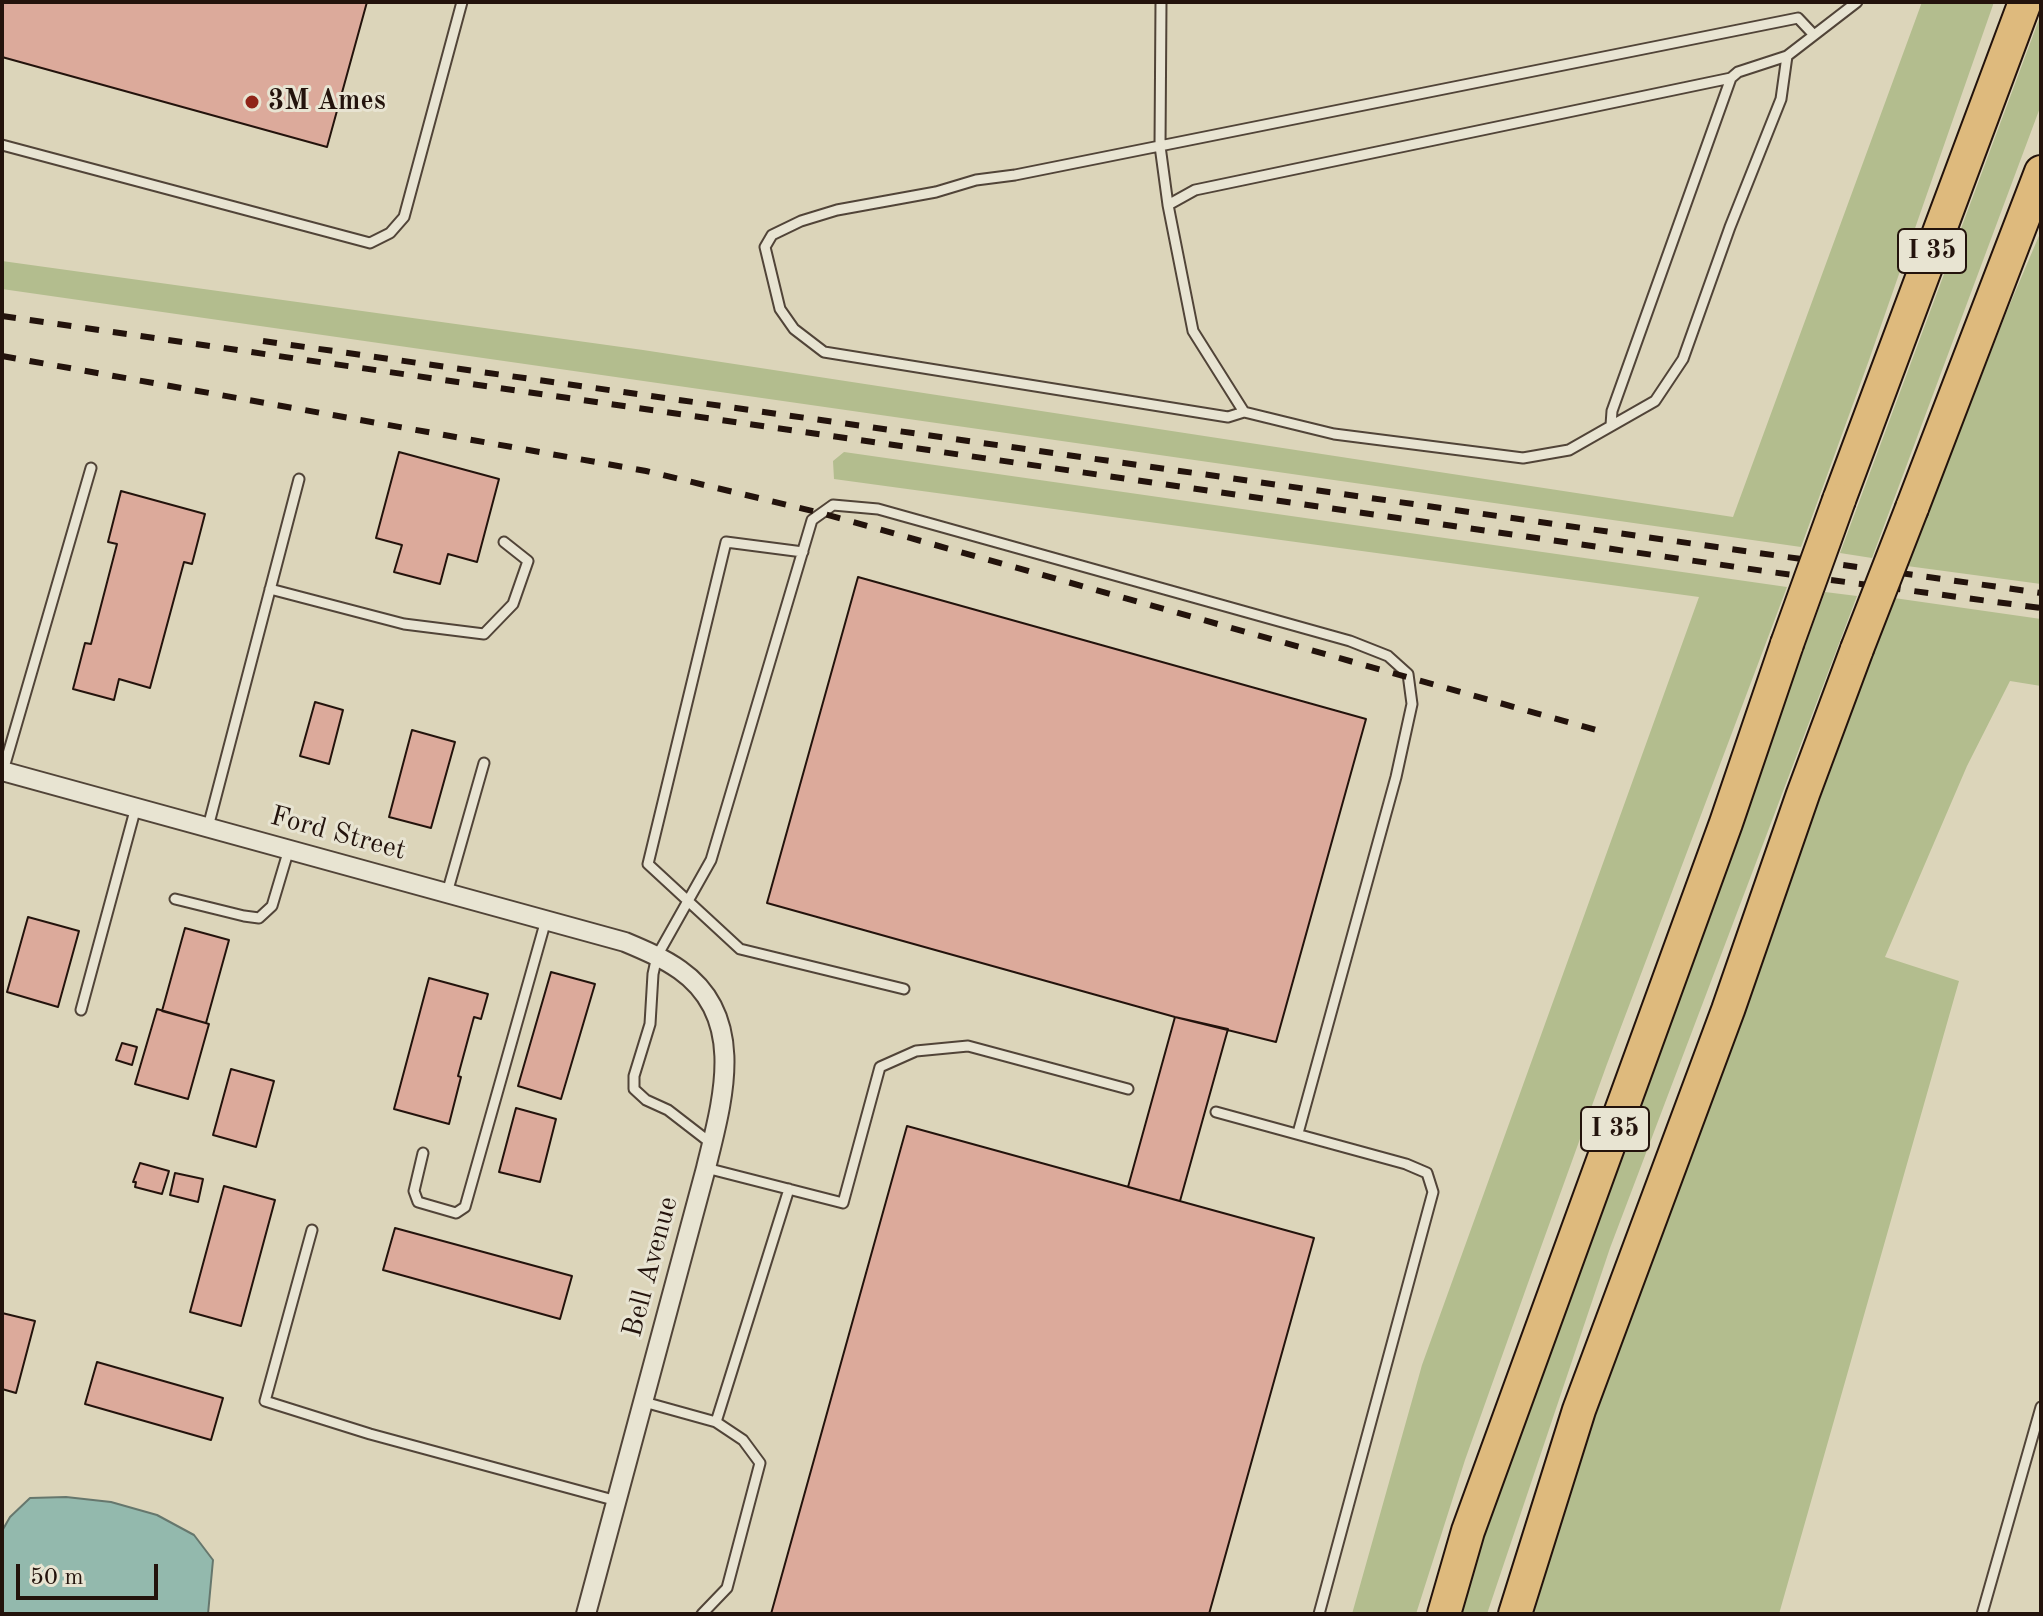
<!DOCTYPE html>
<html>
<head>
<meta charset="utf-8">
<style>
  body { margin:0 }
  #map { position:relative; width:2043px; height:1616px; overflow:hidden; background:#dcd5ba; font-family:"Old Standard TT",serif }
  canvas { display:block }
  .frame { position:absolute; inset:0; border:4px solid #23130c; pointer-events:none }
  .scale { position:absolute; left:16px; top:1564px; width:142px; height:36px; box-sizing:border-box; border:4px solid #23130c; border-top:0; padding-left:10px; font-size:24px; line-height:28px; white-space:nowrap; color:#23130c; -webkit-text-stroke:6px #e8e4d2; paint-order:stroke }
</style>
</head>
<body>
<div id="map">
<canvas width="2043" height="1616"></canvas>
<div class="frame"></div>
<div class="scale">50 m</div>
</div>
<script>
const ctx = document.querySelector('canvas').getContext('2d');
ctx.lineJoin = 'round';
function fillPath(path, color) { ctx.fillStyle = color; ctx.fill(path, 'evenodd'); }
function stroke(path, color, width, dash) { ctx.strokeStyle = color; ctx.lineWidth = width; ctx.lineCap = dash ? 'butt' : 'round'; ctx.setLineDash(dash || []); ctx.stroke(path); }
function write(font, color, halo, rows, align = 'center') {
  ctx.font = font + ' "Old Standard TT",serif'; ctx.lineWidth = 6; ctx.setLineDash([]); ctx.textBaseline = 'middle'; ctx.strokeStyle = halo; ctx.fillStyle = color; for (const [text, x, y, turn = 0] of rows) {
    ctx.save(); ctx.translate(x, y); ctx.rotate((+turn || 0) * Math.PI / 180); ctx.textAlign = isNaN(turn) ? turn : align; if (halo) ctx.strokeText(text, 0, 0); ctx.fillText(text, 0, 0); ctx.restore();
  }
}
fillPath(new Path2D(`
  M 1922,2 L 1994,2 L 1869,360 L 1801,547 L 2,289 L 2,261 L 643,350 L 1733,517 Z
  M 2041,14 L 2041,105 L 1872,558 L 1840,553 Z
  M 2041,231 L 2041,584 L 1907,566 L 2007,311 Z
  M 844,452 L 1787,587 L 1607,1064 L 1528,1283 L 1465,1460 L 1416,1614 L 1352,1614 L 1422,1365 L 1699,597 L 834,479 L 833,461 Z
  M 1825,592 L 1857,596 L 1610,1248 L 1487,1614 L 1459,1614 L 1475,1555 L 1665,1028 Z
  M 1894,598 L 2041,619 L 2041,686 L 2010,681 L 1967,766 L 1885,957 L 1959,981 L 1779,1614 L 1528,1614 L 1593,1416 Z`), '#b3bd8e');
const water = new Path2D(`
  M 66,1497 L 111,1502 L 157,1515 L 194,1535 L 213,1560 L 208,1614 L 2,1614 L 2,1531 L 10,1517 L 30,1498 Z`);
fillPath(water, '#93b9ad');
stroke(water, '#66776d', 2);
const building = new Path2D(`
  M 2,2 L 367,2 L 327,147 L 2,57 Z
  M 399,452 L 499,479 L 477,562 L 448,554 L 440,584 L 394,572 L 402,545 L 376,538 Z
  M 121,491 L 205,514 L 192,564 L 184,562 L 150,688 L 119,679 L 114,700 L 73,689 L 85,643 L 91,644 L 117,544 L 108,542 Z
  M 858,577 L 1366,719 L 1276,1042 L 1175,1017 L 767,903 Z
  M 315,702 L 343,710 L 329,764 L 300,756 Z
  M 412,730 L 455,742 L 431,828 L 389,817 Z
  M 28,917 L 79,931 L 58,1007 L 7,992 Z
  M 185,928 L 229,940 L 206,1023 L 162,1011 Z
  M 551,972 L 595,984 L 561,1099 L 518,1086 Z
  M 429,978 L 488,994 L 481,1019 L 474,1017 L 458,1076 L 461,1077 L 449,1124 L 394,1109 Z
  M 157,1009 L 209,1024 L 188,1099 L 135,1084 Z
  M 1175,1017 L 1228,1029 L 1180,1201 L 1128,1187 Z
  M 122,1043 L 137,1047 L 132,1065 L 116,1060 Z
  M 231,1069 L 274,1081 L 256,1147 L 213,1135 Z
  M 516,1108 L 556,1119 L 540,1182 L 499,1172 Z
  M 907,1126 L 1314,1238 L 1209,1614 L 771,1614 Z
  M 140,1163 L 169,1171 L 162,1194 L 135,1187 L 136,1182 L 133,1182 Z
  M 175,1173 L 203,1179 L 198,1202 L 170,1195 Z
  M 224,1186 L 275,1200 L 241,1326 L 190,1312 Z
  M 395,1228 L 572,1276 L 560,1319 L 383,1270 Z
  M 2,1313 L 35,1321 L 16,1393 L 2,1389 Z
  M 97,1362 L 223,1398 L 211,1440 L 85,1404 Z`);
fillPath(building, '#dcaa9b');
stroke(building, '#23130c', 2);
const service = new Path2D(`
  M 1161,2 L 1160,146 L 1168,205
  M 1787,56 L 1781,99 L 1730,227 L 1683,359 L 1655,401 L 1569,450 L 1523,458 L 1334,434 L 1244,412 L 1228,417 L 824,352 L 794,329 L 780,309 L 765,247 L 772,235 L 801,221 L 837,210 L 936,192 L 976,180 L 1015,175 L 1798,18 L 1814,35
  M 2,145 L 370,243 L 390,233 L 404,217 L 462,2
  M 1244,412 L 1193,331 L 1168,205 L 1195,190 L 1731,78 L 1738,72 L 1787,56 L 1857,2
  M 1611,425 L 1612,411 L 1731,78
  M 803,552 L 726,542 L 648,864 L 740,949 L 904,989
  M 270,589 L 404,624 L 484,634 L 513,604 L 528,561 L 504,542
  M 3,771 L 91,468
  M 208,827 L 299,479
  M 447,893 L 484,763
  M 175,899 L 244,916 L 259,918 L 272,906 L 289,849
  M 81,1010 L 136,807
  M 1216,1112 L 1406,1164 L 1427,1173 L 1433,1192 L 1319,1614
  M 712,1144 L 668,1110 L 646,1100 L 634,1089 L 634,1076 L 650,1024 L 653,974 L 657,956 L 711,860 L 812,520 L 833,505 L 878,509 L 1350,641 L 1388,656 L 1408,674 L 1412,704 L 1396,777 L 1298,1133
  M 423,1153 L 414,1191 L 418,1202 L 456,1213 L 465,1207 L 546,920
  M 706,1168 L 843,1203 L 880,1067 L 916,1051 L 968,1046 L 1128,1089
  M 312,1230 L 265,1401 L 370,1434 L 617,1501
  M 644,1402 L 716,1422 L 743,1440 L 760,1463 L 727,1588 L 702,1614
  M 716,1422 L 789,1189
  M 1982,1614 L 2041,1407`);
const minor = new Path2D(`
  M 2,771 L 625,942 C 644,950 663,958 680,970 C 748,1018 722,1102 706,1168 L 586,1614`);
const motorway = new Path2D(`
  M 1839,500 L 2025,2
  M 1912,508 L 2041,172
  M 1444,1614 L 1468,1531 L 1726,823 L 1787,644
  M 1515,1614 L 1579,1410 L 1728,1010 L 1803,794 L 1857,649`);
stroke(service, '#514438', 13);
stroke(minor, '#514438', 22);
stroke(motorway, '#23130c', 36);
stroke(service, '#e8e4d2', 9);
stroke(minor, '#e8e4d2', 18);
stroke(motorway, '#deba7d', 32);
stroke(new Path2D(`
  M 2,316 L 1771,572 L 2041,608
  M 263,341 L 2041,593
  M 2,356 L 646,471 L 821,513 L 1607,733`), '#23130c', 6, [14, 14]);
const motorwayBridge = new Path2D(`
  M 1787,644 L 1839,500
  M 1857,649 L 1912,508`);
stroke(motorwayBridge, '#23130c', 36, []);
stroke(motorwayBridge, '#deba7d', 32);
for (const [x, y, r, color] of [
  [252,102,8,"#8f2418"]
]) { const dot = new Path2D(); dot.arc(x, y, r, 0, 2 * Math.PI); ctx.fillStyle = color; ctx.fill(dot); stroke(dot, '#e8e4d2', 3); }
for (const [x, y, w] of [
  [1932,251,68],
  [1615,1129,68]
]) { const box = new Path2D(); box.roundRect(x - w / 2, y - 22, w, 44, 6); ctx.fillStyle = '#e8e4d2'; ctx.fill(box); stroke(box, '#23130c', 2); }
write('bold 26px', '#23130c', null, [
  ["I 35",1932,251],
  ["I 35",1615,1129]
]);
write('bold 28px', '#23130c', '#e8e4d2', [
  ["3M Ames",268,102]
], 'left');
write('28px', '#23130c', '#e8e4d2', [
  ["Ford Street",338,834,15],
  ["Bell Avenue",651,1267,-75]
]);
</script>
</body>
</html>
